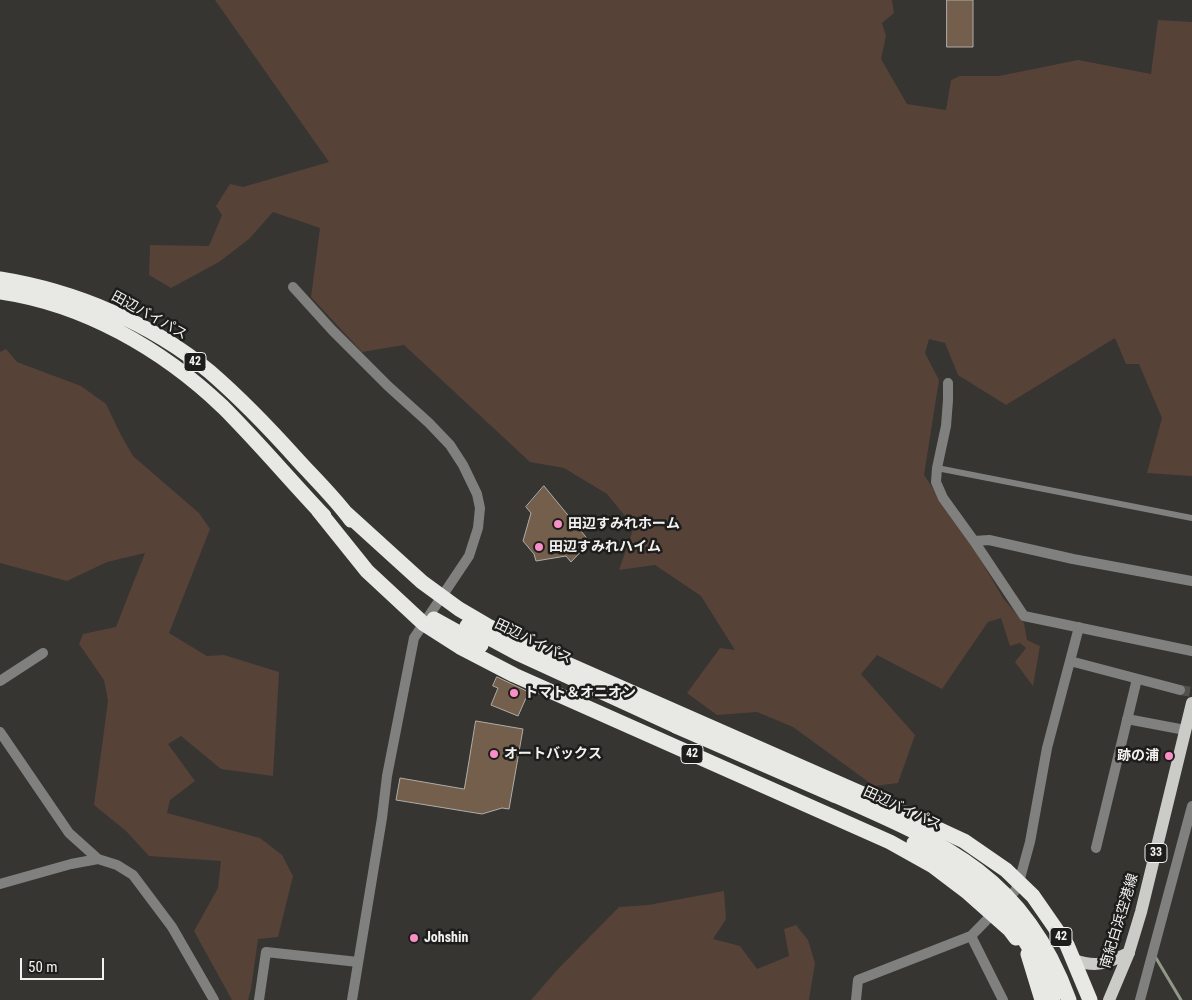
<!DOCTYPE html>
<html>
<head>
<meta charset="utf-8">
<style>
  body { margin:0 }
  #map { position:relative; width:1192px; height:1000px; overflow:hidden; background:#363532; font-family:"Roboto Condensed",sans-serif }
  canvas { display:block }
  .scale { position:absolute; left:20px; top:958px; width:84px; height:22px; box-sizing:border-box; border:2px solid #f3f2f0; border-top:0; padding-left:6px; font-size:15px; line-height:18px; white-space:nowrap; color:#f3f2f0; -webkit-text-stroke:4px #1d1d1b; paint-order:stroke }
</style>
</head>
<body>
<div id="map">
<canvas width="1192" height="1000"></canvas>
<div class="scale">50 m</div>
</div>
<script>
const ctx = document.querySelector('canvas').getContext('2d');
ctx.lineJoin = 'round';
function fillPath(path, color) { ctx.fillStyle = color; ctx.fill(path, 'evenodd'); }
function stroke(path, color, width, dash) { ctx.strokeStyle = color; ctx.lineWidth = width; ctx.lineCap = dash ? 'butt' : 'round'; ctx.setLineDash(dash || []); ctx.stroke(path); }
function write(font, color, halo, rows, align = 'center') {
  ctx.font = font + ' "Roboto Condensed","Noto Sans JP",sans-serif'; ctx.lineWidth = 5; ctx.setLineDash([]); ctx.textBaseline = 'middle'; ctx.strokeStyle = halo; ctx.fillStyle = color; for (const [text, x, y, turn = 0] of rows) {
    ctx.save(); ctx.translate(x, y); ctx.rotate((+turn || 0) * Math.PI / 180); ctx.textAlign = isNaN(turn) ? turn : align; if (halo) ctx.strokeText(text, 0, 0); ctx.fillText(text, 0, 0); ctx.restore();
  }
}
fillPath(new Path2D(`
  M 215,0 L 892,0 L 894,13 L 882,23 L 886,36 L 881,59 L 907,104 L 946,110 L 951,80 L 960,76 L 999,76 L 1078,60 L 1151,74 L 1158,20 L 1192,22 L 1192,476 L 1147,473 L 1162,418 L 1139,364 L 1126,364 L 1115,338 L 1006,405 L 958,375 L 945,343 L 929,339 L 925,353 L 939,380 L 924,475 L 973,547 L 1003,598 L 1024,623 L 1027,640 L 1040,646 L 1033,686 L 1015,662 L 1026,648 L 1020,643 L 1010,646 L 1001,618 L 988,622 L 942,689 L 877,655 L 861,674 L 915,735 L 898,783 L 874,786 L 793,727 L 757,712 L 717,715 L 687,693 L 720,648 L 735,650 L 701,596 L 655,565 L 619,570 L 634,527 L 607,494 L 564,468 L 530,462 L 404,345 L 362,352 L 311,297 L 320,228 L 273,212 L 249,239 L 219,262 L 171,288 L 149,275 L 150,245 L 209,246 L 222,215 L 216,206 L 230,184 L 243,187 L 329,162 Z
  M 6,349 L 17,362 L 81,386 L 106,404 L 121,435 L 133,456 L 199,513 L 210,529 L 169,633 L 207,656 L 224,655 L 279,672 L 273,776 L 221,769 L 181,736 L 168,744 L 195,781 L 170,800 L 167,813 L 260,838 L 282,855 L 293,876 L 278,937 L 258,939 L 251,989 L 248,1000 L 232,1000 L 194,931 L 218,888 L 221,861 L 149,856 L 126,831 L 94,805 L 108,701 L 104,680 L 79,644 L 83,634 L 116,627 L 145,553 L 107,562 L 67,581 L 0,563 L 0,352 Z
  M 724,891 L 726,919 L 713,939 L 740,946 L 757,969 L 789,956 L 784,929 L 796,925 L 808,940 L 815,963 L 809,1000 L 531,1000 L 558,969 L 619,907 L 648,905 Z`), '#574238');
stroke(new Path2D(`
  M 1156,958 L 1181,1000`), '#919986', 3);
const building = new Path2D(`
  M 947,0 L 973,0 L 973,47 L 947,47 Z
  M 544,486 L 590,542 L 571,562 L 566,556 L 536,561 L 534,554 L 523,541 L 531,513 L 526,507 Z
  M 497,677 L 533,694 L 530,700 L 526,698 L 518,716 L 491,705 L 498,688 L 493,686 Z
  M 476,721 L 523,729 L 509,809 L 502,808 L 482,814 L 396,800 L 400,778 L 464,789 Z`);
fillPath(building, '#735f4b');
stroke(building, '#b0adaa', 1);
stroke(new Path2D(`
  M 1180,690 L 1192,692`), '#52514e', 10, [10, 5]);
stroke(new Path2D(`
  M 937,468 L 1192,518`), '#80807f', 6);
stroke(new Path2D(`
  M 293,287 L 332,330 L 388,386 L 429,423 L 450,445 L 463,465 L 477,494 L 480,508 L 478,528 L 469,556 L 414,638 L 387,776 L 382,818 L 352,1000
  M 948,383 L 948,400 L 946,426 L 937,468 L 936,482 L 943,498 L 974,541 L 1024,616 L 1192,651
  M 974,541 L 989,540 L 1073,559 L 1192,581
  M 1070,661 L 1180,690
  M 0,681 L 43,653
  M 1127,719 L 1185,730
  M 0,732 L 69,833 L 98,859
  M 1096,848 L 1137,679
  M 0,884 L 71,864 L 98,859 L 117,865 L 133,875 L 172,927 L 214,1000
  M 971,936 L 1003,1000
  M 259,1000 L 266,952 L 358,962
  M 856,1000 L 858,980 L 971,936 L 1015,891 L 1019,882 L 1030,842 L 1047,748 L 1079,627
  M 1140,1000 L 1192,806`), '#80807f', 10);
stroke(new Path2D(`
  M 1073,960 C 1099,968 1105,963 1129,953
  M 1109,1000 L 1128,955 L 1141,912 L 1192,703`), '#cbcbc7', 12);
stroke(new Path2D(`
  M 0,279 C 75,291 151,323 210,372 C 240,398 269,428 296,458 C 314,478 335,498 351,520
  M 0,292 C 84,304 162,349 223,407 C 258,442 290,480 324,516
  M 318,510 L 367,571 L 424,624 L 460,647 L 514,675 L 890,842 L 933,866 L 966,891 L 1010,930 L 1016,938
  M 346,513 L 422,582 L 459,609 L 488,626 L 563,662 L 863,794 L 964,841 L 1006,870 L 1033,896 L 1067,945 L 1090,1000
  M 434,619 L 481,645
  M 467,626 L 517,653 L 676,726
  M 1028,954 L 1042,1000`), '#e8e9e4', 15);
stroke(new Path2D(`
  M 676,726 C 728,749 780,771 832,794 C 944,843 1024,876 1069,1000
  M 914,843 C 977,876 1032,931 1053,1000`), '#e8e9e4', 15);
for (const [x, y, r, color] of [
  [558,524,5,"#fa8fc8"],
  [539,547,5,"#fa8fc8"],
  [514,693,5,"#fa8fc8"],
  [494,754,5,"#fa8fc8"],
  [1169,756,5,"#fa8fc8"],
  [414,938,5,"#fa8fc8"]
]) { const dot = new Path2D(); dot.arc(x, y, r, 0, 2 * Math.PI); ctx.fillStyle = color; ctx.fill(dot); stroke(dot, '#1d1d1b', 2); }
for (const [x, y, w] of [
  [195,362,22],
  [692,754,22],
  [1156,853,22],
  [1061,937,22]
]) { const box = new Path2D(); box.roundRect(x - w / 2, y - 9.5, w, 19, 4); ctx.fillStyle = '#1d1d1b'; ctx.fill(box); stroke(box, '#f3f2f0', 1); }
write('bold 12px', '#f3f2f0', null, [
  ["42",195,362],
  ["42",692,754],
  ["33",1156,853],
  ["42",1061,937]
]);
write('14px', '#f3f2f0', '#1d1d1b', [
  ["田辺バイパス",149,316,29],
  ["田辺バイパス",533,642,26],
  ["田辺バイパス",902,809,25],
  ["南紀白浜空港線",1120,921,-73]
]);
write('bold 14px', '#f3f2f0', '#1d1d1b', [
  ["田辺すみれホーム",568,524],
  ["田辺すみれハイム",549,547],
  ["トマト＆オニオン",524,693],
  ["オートバックス",504,754],
  ["跡の浦",1159,756,"right"],
  ["Johshin",424,938]
], 'left');
</script>
</body>
</html>
